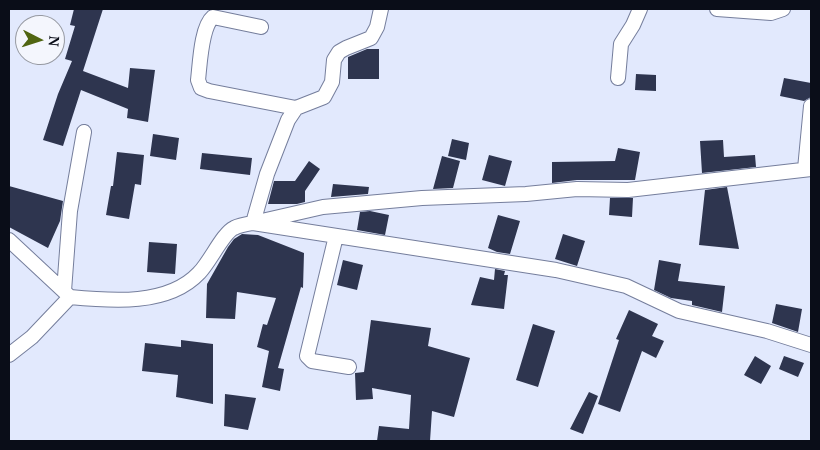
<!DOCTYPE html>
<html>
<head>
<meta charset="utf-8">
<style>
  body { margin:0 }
  #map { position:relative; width:820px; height:450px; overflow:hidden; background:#e2e9fd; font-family:"PT Serif",serif }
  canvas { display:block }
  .frame { position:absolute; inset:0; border:10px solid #0a0d18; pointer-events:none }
  .north { position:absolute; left:15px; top:15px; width:50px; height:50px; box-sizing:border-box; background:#f4f6fd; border:1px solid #9699a1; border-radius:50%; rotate:95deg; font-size:14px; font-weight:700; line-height:20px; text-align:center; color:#0a0d18 }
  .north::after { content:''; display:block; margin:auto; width:18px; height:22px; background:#506512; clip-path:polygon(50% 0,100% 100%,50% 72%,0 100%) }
</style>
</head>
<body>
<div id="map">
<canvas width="820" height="450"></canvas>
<div class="frame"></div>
<div class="north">N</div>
</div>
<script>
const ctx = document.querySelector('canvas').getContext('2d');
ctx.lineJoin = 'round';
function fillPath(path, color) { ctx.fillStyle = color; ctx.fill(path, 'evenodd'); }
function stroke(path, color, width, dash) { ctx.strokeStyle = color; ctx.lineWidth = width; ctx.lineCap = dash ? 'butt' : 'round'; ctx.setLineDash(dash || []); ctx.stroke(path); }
fillPath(new Path2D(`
  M 74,9 L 103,9 L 83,71 L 128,88 L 130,68 L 155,70 L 148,122 L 127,118 L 128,109 L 81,90 L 63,146 L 43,140 L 58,94 L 72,61 L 65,59 L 75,26 L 70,25 Z
  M 367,49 L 379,49 L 379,79 L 348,79 L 348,57 Z
  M 636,74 L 656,75 L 656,91 L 635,90 Z
  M 784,78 L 811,83 L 811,97 L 804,101 L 780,96 Z
  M 153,134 L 179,138 L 176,160 L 150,156 Z
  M 452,139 L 469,143 L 466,160 L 448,156 Z
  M 723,140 L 724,157 L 755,155 L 756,167 L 702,173 L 700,141 Z
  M 618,148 L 640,152 L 635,180 L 577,180 L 552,183 L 552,162 L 615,161 Z
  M 117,152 L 144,155 L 141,185 L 135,184 L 129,219 L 106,215 L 111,186 L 113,186 Z
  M 202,153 L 252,158 L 250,175 L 200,169 Z
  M 489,155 L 512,161 L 505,186 L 482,180 Z
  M 442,156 L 460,161 L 453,188 L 433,189 Z
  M 309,161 L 320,169 L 305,191 L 305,202 L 297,204 L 268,204 L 274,181 L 295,181 Z
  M 333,184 L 369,187 L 368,194 L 331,197 Z
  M 9,186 L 63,201 L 60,221 L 48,248 L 9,227 Z
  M 727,187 L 739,249 L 699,245 L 705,190 Z
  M 610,198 L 633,198 L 632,217 L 609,215 Z
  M 370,211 L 389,215 L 385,235 L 357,230 L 360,212 Z
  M 498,215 L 520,221 L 510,254 L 497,252 L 488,248 Z
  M 242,234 L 258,235 L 304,253 L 303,288 L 301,287 L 278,368 L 284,369 L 280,391 L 262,387 L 269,351 L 257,347 L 263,324 L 267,325 L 276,298 L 237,292 L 235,319 L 206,318 L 207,284 L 228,247 L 234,239 Z
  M 563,234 L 585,241 L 577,266 L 555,259 Z
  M 149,242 L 177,244 L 175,274 L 147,272 Z
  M 343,260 L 363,265 L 357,290 L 337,285 Z
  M 659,260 L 681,264 L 678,281 L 725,286 L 722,312 L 692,305 L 692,301 L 671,298 L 654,290 Z
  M 495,269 L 505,271 L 504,275 L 508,275 L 504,309 L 471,305 L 480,277 L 494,280 Z
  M 776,304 L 802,309 L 798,332 L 772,323 Z
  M 629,310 L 658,324 L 652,336 L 664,341 L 656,358 L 642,351 L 620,412 L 598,404 L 619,340 L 616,339 Z
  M 371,320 L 431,328 L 428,346 L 470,358 L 454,417 L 432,411 L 430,441 L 377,441 L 379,426 L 409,429 L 411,395 L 372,388 L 373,399 L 356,400 L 355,373 L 364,372 Z
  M 533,324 L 555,331 L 538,387 L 516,380 Z
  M 181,340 L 213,344 L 213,404 L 176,397 L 178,375 L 142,371 L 145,343 L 181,347 Z
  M 755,356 L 771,366 L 761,384 L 744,375 Z
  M 784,356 L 804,363 L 798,377 L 779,369 Z
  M 589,392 L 598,396 L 583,434 L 570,429 Z
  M 225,394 L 256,398 L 248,430 L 224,426 Z`), '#2e354f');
const minor = new Path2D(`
  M 381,9 L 377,27 L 371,38 L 346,48 L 339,52 L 334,60 L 332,82 L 324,97 L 296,108 L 288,120 L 267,174 L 253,223 L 323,207 L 422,198 L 526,194 L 577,189 L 628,190 L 811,169
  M 717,9 L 771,13 L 783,9
  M 261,27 L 213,17 C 201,27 200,64 198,80 L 201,88 L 209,91 L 296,108
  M 618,78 L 621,44 L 633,25 L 640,9
  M 805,169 L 811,106
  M 336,236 L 307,356 L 312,361 L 349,367
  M 9,240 L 68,295
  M 64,291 L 70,211 L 84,132
  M 9,355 L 32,337 L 70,297 C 111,301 168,306 199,273 C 210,262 223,233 234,228 C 240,225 247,224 253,223 L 556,270 L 626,286 L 679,311 L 767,331 L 811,345`);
stroke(minor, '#757e9c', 16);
stroke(minor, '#fff', 14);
</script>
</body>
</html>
